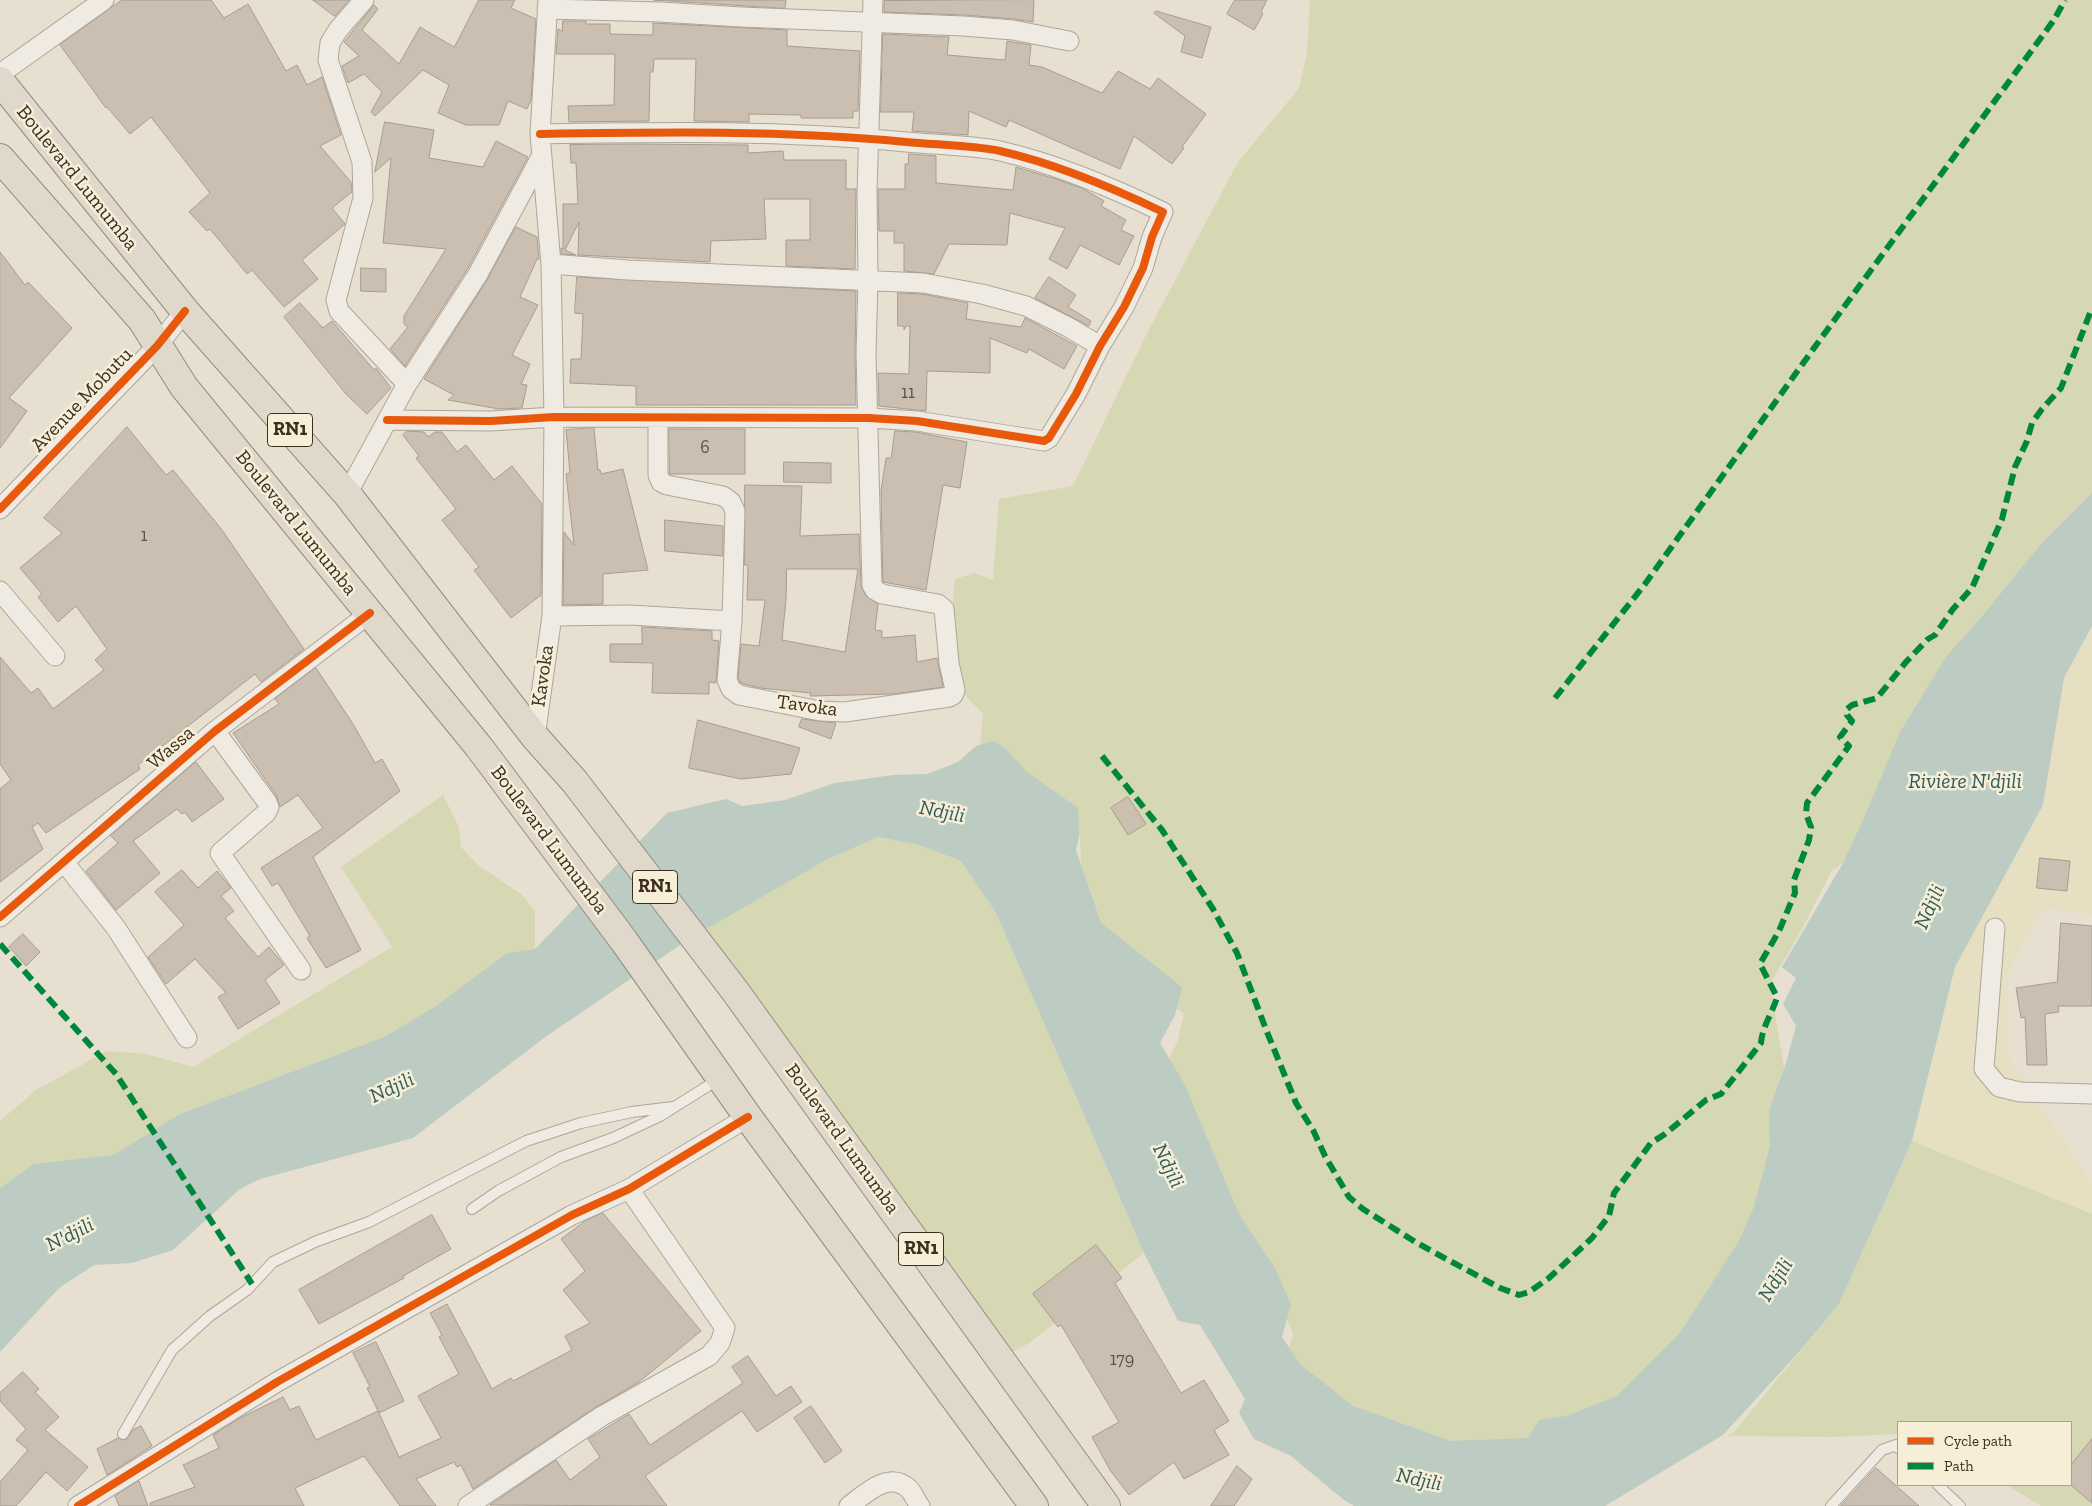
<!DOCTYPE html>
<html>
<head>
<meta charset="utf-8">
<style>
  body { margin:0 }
  #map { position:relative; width:2092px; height:1506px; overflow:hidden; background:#e7e0d1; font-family:"Zilla Slab",serif }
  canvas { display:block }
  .legend { position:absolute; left:1897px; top:1421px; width:175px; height:65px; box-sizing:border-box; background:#f7eed8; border:1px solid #ada18e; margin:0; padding:6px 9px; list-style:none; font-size:15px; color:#3d2e20 }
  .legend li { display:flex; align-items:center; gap:10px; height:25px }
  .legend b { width:25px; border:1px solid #ada18e }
</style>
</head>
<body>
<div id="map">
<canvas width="2092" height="1506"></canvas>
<ul class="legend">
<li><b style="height:6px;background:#e8590c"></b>Cycle path</li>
<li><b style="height:6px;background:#00873e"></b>Path</li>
</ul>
</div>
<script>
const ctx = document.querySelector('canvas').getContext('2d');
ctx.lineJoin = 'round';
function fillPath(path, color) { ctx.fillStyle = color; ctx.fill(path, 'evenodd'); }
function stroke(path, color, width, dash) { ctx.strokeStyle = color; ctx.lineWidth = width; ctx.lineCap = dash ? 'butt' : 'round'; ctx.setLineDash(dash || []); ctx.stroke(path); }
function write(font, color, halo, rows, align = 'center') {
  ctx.font = font + ' "Zilla Slab",serif'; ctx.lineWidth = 5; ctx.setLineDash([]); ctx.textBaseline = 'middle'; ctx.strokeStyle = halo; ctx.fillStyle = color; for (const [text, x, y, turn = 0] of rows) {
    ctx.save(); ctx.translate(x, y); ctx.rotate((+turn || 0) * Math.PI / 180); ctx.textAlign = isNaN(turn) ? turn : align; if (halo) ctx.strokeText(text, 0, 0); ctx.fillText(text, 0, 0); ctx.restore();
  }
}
fillPath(new Path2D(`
  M 2092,626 L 2092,916 L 2044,907 L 2008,972 L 2007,1029 L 2011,1060 L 2092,1183 L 2092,1214 L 1912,1141 L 1955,967 L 2043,805 L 2064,678 Z`), '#e6dfc2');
fillPath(new Path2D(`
  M 1310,0 L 2092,0 L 2092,523 L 1868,843 L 1831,872 L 1802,929 L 1770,984 L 1788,1090 L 1773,1173 L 1756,1235 L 1619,1424 L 1454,1468 L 1284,1365 L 1293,1333 L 1277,1296 L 1162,1070 L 1177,1043 L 1184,1014 L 1120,966 L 1103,951 L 1081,866 L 1080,836 L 1030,799 L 978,774 L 983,714 L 964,694 L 951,624 L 955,579 L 974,573 L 993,580 L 999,499 L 1073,486 L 1147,333 L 1238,162 L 1299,88 L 1307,53 Z
  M 443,795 L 459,827 L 461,847 L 478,865 L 521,894 L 535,911 L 535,949 L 507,953 L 436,1006 L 384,1037 L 180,1114 L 113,1155 L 33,1164 L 0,1188 L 0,1121 L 36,1090 L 107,1051 L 147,1054 L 193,1067 L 392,947 L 341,867 Z
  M 878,837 L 919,845 L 961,861 L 996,913 L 1144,1253 L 1029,1343 L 1009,1354 L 686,941 L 826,860 Z
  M 1912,1141 L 2092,1214 L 2092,1506 L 2041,1506 L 2007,1485 L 2071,1485 L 2071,1422 L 1898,1422 L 1898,1434 L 1833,1437 L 1727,1436 L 1734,1432 L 1839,1304 Z`), '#d6d7b3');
fillPath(new Path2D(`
  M 2092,493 L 2092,626 L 2064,678 L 2043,805 L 1955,967 L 1912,1141 L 1839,1304 L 1799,1352 L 1723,1435 L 1605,1506 L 1354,1506 L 1344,1500 L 1291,1456 L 1254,1439 L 1239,1413 L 1245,1399 L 1200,1325 L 1178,1321 L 1144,1253 L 996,913 L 961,861 L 919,845 L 878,837 L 826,860 L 686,941 L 544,1038 L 413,1138 L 260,1179 L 240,1189 L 173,1250 L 132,1263 L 94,1265 L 59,1288 L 0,1352 L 0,1188 L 33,1164 L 113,1155 L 180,1114 L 384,1037 L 436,1006 L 507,953 L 535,949 L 667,813 L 726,799 L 742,806 L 785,800 L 835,783 L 893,775 L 927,774 L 958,762 L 976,746 L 993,741 L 1004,747 L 1027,772 L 1078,808 L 1079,838 L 1076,850 L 1101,923 L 1182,987 L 1175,1015 L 1160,1043 L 1185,1085 L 1238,1212 L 1275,1268 L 1291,1305 L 1282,1337 L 1301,1365 L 1353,1406 L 1451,1441 L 1528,1438 L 1539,1420 L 1567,1416 L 1617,1396 L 1680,1333 L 1739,1241 L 1754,1207 L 1770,1146 L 1769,1111 L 1786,1063 L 1796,1026 L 1783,1004 L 1796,978 L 1782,967 L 1843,863 L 1865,816 L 1900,732 L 1946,657 L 1984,614 L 2041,544 Z`), '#bcccc2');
const building = new Path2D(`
  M 122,0 L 211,0 L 224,18 L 248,4 L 286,71 L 297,65 L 307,85 L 322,77 L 341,135 L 320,146 L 351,182 L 352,192 L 332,208 L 345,224 L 302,260 L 318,279 L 284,307 L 252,270 L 247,274 L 210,229 L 207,231 L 189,212 L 210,193 L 151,117 L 130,134 L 107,107 L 106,108 L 60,45 Z
  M 313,0 L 349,0 L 335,16 Z
  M 479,0 L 515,0 L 511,8 L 536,19 L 531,100 L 527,109 L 508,101 L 499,125 L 466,125 L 438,113 L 449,85 L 423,70 L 375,116 L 371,112 L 382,92 L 364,74 L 348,83 L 342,66 L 359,56 L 344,42 L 374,5 L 378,9 L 362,30 L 399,64 L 420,27 L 454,47 Z
  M 654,0 L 786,0 L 785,8 Z
  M 1034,0 L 1033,22 L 1014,19 L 964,15 L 884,12 L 884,1 Z
  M 1235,0 L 1267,0 L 1261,12 L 1263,14 L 1254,30 L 1227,14 Z
  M 1156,11 L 1211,27 L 1202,58 L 1181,52 L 1185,36 L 1154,13 Z
  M 563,21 L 586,21 L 586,24 L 610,24 L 610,34 L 653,35 L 653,23 L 787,30 L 787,46 L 860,51 L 858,111 L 853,111 L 853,118 L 801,118 L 801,115 L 749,114 L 749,122 L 694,121 L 696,59 L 654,59 L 653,72 L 650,72 L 649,121 L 569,122 L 568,106 L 614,105 L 615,54 L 556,54 L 558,29 L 562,31 Z
  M 883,34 L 949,37 L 947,55 L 1005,60 L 1007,41 L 1031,45 L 1029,65 L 1042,67 L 1102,93 L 1118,71 L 1150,89 L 1158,78 L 1206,114 L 1182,147 L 1184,148 L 1172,164 L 1134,136 L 1120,169 L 1009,120 L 1006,127 L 969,111 L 968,135 L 912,131 L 914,112 L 881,112 Z
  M 385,122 L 434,130 L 429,158 L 483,167 L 496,141 L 528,157 L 468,268 L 405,366 L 390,349 L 408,327 L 404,324 L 404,316 L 446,249 L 383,243 L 391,158 L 375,172 Z
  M 632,144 L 748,145 L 748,153 L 783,151 L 784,160 L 846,160 L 846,189 L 856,189 L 855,269 L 786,266 L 786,240 L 810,240 L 810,199 L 764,199 L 766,239 L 711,241 L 710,262 L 578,255 L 579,222 L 565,250 L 576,255 L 561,254 L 561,248 L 563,249 L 563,204 L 578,204 L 576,163 L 571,163 L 570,145 Z
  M 909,154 L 936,156 L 936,183 L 1013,190 L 1016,167 L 1059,180 L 1082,188 L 1104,201 L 1101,206 L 1126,220 L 1121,230 L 1134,236 L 1119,265 L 1080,245 L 1067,269 L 1049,259 L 1065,228 L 1010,213 L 1007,245 L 949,244 L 934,274 L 904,271 L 904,243 L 894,243 L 894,231 L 879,231 L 878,189 L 905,189 L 905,164 L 908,164 Z
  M 516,227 L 537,237 L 539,259 L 537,259 L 520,297 L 538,305 L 512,355 L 530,364 L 521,384 L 527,385 L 522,408 L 499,409 L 448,400 L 454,395 L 424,379 L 487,280 Z
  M 0,252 L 25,285 L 28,282 L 72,328 L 9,398 L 27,411 L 0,448 Z
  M 361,268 L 386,269 L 386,292 L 361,291 Z
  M 577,277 L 856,291 L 855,354 L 856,405 L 636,405 L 636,386 L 570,383 L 571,359 L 581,359 L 583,314 L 575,313 Z
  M 1049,277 L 1076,295 L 1068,307 L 1091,321 L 1089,326 L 1035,298 Z
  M 898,293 L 922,294 L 968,303 L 966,319 L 1021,327 L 1025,318 L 1077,346 L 1064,369 L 1029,349 L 1027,353 L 990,338 L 990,373 L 927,371 L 926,411 L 879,406 L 878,373 L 909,374 L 910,326 L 906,326 L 904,330 L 904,326 L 898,326 Z
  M 300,303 L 323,328 L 332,321 L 374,370 L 376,368 L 391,388 L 367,414 L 346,394 L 284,317 Z
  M 127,427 L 166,475 L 173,470 L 222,530 L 304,649 L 261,682 L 255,674 L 138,765 L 140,769 L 46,833 L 38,823 L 32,827 L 43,849 L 0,882 L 0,789 L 11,780 L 0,764 L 0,657 L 31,693 L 38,688 L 53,709 L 104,670 L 95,660 L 107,649 L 76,606 L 58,622 L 38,597 L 42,594 L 20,568 L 62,533 L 44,518 Z
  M 594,428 L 598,470 L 600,470 L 601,474 L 623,469 L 648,570 L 603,574 L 603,604 L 563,605 L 564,532 L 574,545 L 566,474 L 570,473 L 566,430 Z
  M 669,429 L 745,429 L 745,474 L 670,474 Z
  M 407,431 L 424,432 L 428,437 L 435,432 L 442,432 L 457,452 L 466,445 L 494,480 L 512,466 L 542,504 L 541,595 L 511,618 L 474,570 L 479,567 L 442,520 L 456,509 L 416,458 L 419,456 L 403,435 Z
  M 895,431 L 916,432 L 967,442 L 960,488 L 943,485 L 926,590 L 883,582 L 881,491 L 886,458 L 891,458 Z
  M 784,462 L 831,463 L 831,483 L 784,482 Z
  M 745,485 L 802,486 L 800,536 L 859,534 L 861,586 L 866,596 L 878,604 L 875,630 L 882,631 L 882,638 L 915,635 L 917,662 L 937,658 L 943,687 L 894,694 L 810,696 L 811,693 L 760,688 L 744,684 L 740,682 L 738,678 L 741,644 L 759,646 L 765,600 L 747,600 L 748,565 L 745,565 ZM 787,569 L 858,569 L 845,652 L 782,640 L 786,600 Z
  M 665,520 L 723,526 L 723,556 L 665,551 Z
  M 642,627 L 712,631 L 712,640 L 719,641 L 716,683 L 709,682 L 709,694 L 652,693 L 653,663 L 610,662 L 610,644 L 642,644 Z
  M 316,668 L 353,724 L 375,763 L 382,759 L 400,791 L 313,857 L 361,950 L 326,968 L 307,938 L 310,936 L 278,883 L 272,886 L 261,868 L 323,828 L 298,795 L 280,807 L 276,795 L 233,733 L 279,704 L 275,699 Z
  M 802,719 L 836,723 L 831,739 L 799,727 Z
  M 698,720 L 800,748 L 791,774 L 741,779 L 689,768 Z
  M 196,762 L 224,799 L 192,822 L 185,812 L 182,814 L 177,809 L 133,841 L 160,873 L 116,910 L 86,871 L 118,843 L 111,836 Z
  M 1128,797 L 1146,824 L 1128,835 L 1111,808 Z
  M 2040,858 L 2070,861 L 2067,891 L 2037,888 Z
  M 182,870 L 198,888 L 217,871 L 231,888 L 221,896 L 234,911 L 225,918 L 258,957 L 269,947 L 284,965 L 265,980 L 280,1003 L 238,1029 L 218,997 L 226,993 L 195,959 L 166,984 L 148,957 L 184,925 L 155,892 Z
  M 2061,923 L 2092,926 L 2092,1006 L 2058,1006 L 2059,1012 L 2045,1014 L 2047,1065 L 2027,1065 L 2025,1017 L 2021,1018 L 2016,988 L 2057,982 Z
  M 23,934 L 40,952 L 26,966 L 9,947 Z
  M 603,1213 L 701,1331 L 639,1382 L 596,1407 L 473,1489 L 461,1465 L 457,1467 L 454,1462 L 416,1479 L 436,1506 L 400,1506 L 364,1456 L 295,1488 L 304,1506 L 150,1506 L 150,1503 L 195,1487 L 183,1465 L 219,1448 L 213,1435 L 242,1417 L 283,1397 L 290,1410 L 299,1406 L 316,1440 L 378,1411 L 399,1457 L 441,1438 L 418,1396 L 459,1374 L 439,1337 L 442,1335 L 430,1313 L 447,1304 L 492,1389 L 511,1378 L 513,1381 L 572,1350 L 565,1336 L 590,1323 L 563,1290 L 585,1271 L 561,1239 L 585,1221 Z
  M 432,1215 L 451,1249 L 403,1276 L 404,1278 L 319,1324 L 299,1290 Z
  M 1096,1245 L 1122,1278 L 1115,1283 L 1181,1393 L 1204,1380 L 1229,1421 L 1214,1430 L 1229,1455 L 1184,1479 L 1174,1462 L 1129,1495 L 1110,1470 L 1092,1437 L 1119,1422 L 1061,1325 L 1058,1327 L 1033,1294 Z
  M 376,1342 L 404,1401 L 379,1413 L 367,1388 L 370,1387 L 353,1353 Z
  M 748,1356 L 776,1396 L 791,1386 L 802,1402 L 757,1432 L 742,1411 L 645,1476 L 667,1506 L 490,1505 L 556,1460 L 570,1480 L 600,1457 L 588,1439 L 629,1414 L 650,1445 L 743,1383 L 732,1367 Z
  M 23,1372 L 39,1389 L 35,1392 L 59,1417 L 45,1430 L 88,1467 L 67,1491 L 46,1472 L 16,1506 L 0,1506 L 0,1482 L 28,1450 L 16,1440 L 26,1429 L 0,1401 L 0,1393 Z
  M 811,1406 L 842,1451 L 825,1463 L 794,1418 Z
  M 141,1426 L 152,1446 L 107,1475 L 97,1449 L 118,1438 L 126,1440 L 133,1430 Z
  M 2092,1439 L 2092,1503 L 2071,1485 L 2071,1465 Z
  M 1237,1466 L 1252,1479 L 1234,1506 L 1211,1506 Z
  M 1876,1468 L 1919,1506 L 1841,1506 Z
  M 139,1481 L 148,1506 L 119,1506 L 115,1496 Z`);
fillPath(building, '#cbbfb2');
stroke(building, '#a89c90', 1);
const service = new Path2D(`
  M 472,1209 L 498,1191 L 561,1157 L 613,1138 L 660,1116 L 719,1079
  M 123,1434 L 172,1350 L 210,1316 L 247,1290 L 273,1262 L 317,1241 L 369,1222 L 526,1141 L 581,1123 L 632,1112 L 673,1107
  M 1938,1485 L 1960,1506
  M 1831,1506 L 1882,1450 L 1896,1445 L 1898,1448`);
const minor = new Path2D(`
  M 364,0 L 338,30 L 330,43 L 328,60 L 362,162 L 363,198 L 336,300 L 339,311 L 407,384
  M 547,9 L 660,12 L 741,17 L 963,26 L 1013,30 L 1069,41
  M 0,74 L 104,0
  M 551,264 L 628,270 L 923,283 L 982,294 L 1026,306 L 1068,327 L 1100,346
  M 658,418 L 658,475 L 661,482 L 667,485 L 723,496 L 731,502 L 735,511 L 732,621 L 727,680 L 731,689 L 739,695 L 820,711 L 845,712 L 949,697 L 953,695 L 955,690 L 949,663 L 944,609 L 938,604 L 882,594 L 875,590 L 872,585 L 866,354 L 868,280 L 867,192 L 873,0
  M 387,420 L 491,421 L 554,417 L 869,418 L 917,421 L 1044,441 L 1049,438 L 1076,394 L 1100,346 L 1124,307 L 1143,268 L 1152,237 L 1163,212 C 1111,187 1057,164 1000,151 C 970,145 937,145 906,142 C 784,130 662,132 540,134
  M 347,494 L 407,384 L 478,274 L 541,157
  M 0,509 L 157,346 L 185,311
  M 0,591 L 55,656
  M 552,616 L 630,615 L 732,621
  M 215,731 L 267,802 L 269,807 L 266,813 L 220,853 L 301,970
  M 535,737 L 552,616 L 554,417 L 551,264 L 540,134 L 548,0
  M 64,862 L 116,928 L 187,1038
  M 0,917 L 215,731 L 370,613
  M 1995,928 L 1984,1069 L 1999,1087 L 2020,1092 L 2092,1094
  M 78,1506 L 277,1382 L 572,1215 L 629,1189 L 748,1117
  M 468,1506 L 602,1416 L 709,1356 L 720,1343 L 725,1328 L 629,1189
  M 849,1506 C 865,1494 889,1470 909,1489 C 913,1493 916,1501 920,1506`);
const trunk = new Path2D(`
  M 0,81 L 185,311 L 347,494 L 535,737 L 575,782 L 735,991 L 1106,1506
  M 0,158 L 142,320 L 184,387 L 479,747 L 624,941 L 748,1117 L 1034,1506`);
stroke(service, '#ada599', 12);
stroke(minor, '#ada599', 21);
stroke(trunk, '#928b80', 30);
stroke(service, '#efebe3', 10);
stroke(minor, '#efebe3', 19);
stroke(trunk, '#e0d9cb', 28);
stroke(new Path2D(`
  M 1555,698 L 1645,584 L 1814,348 L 2054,20 L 2065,0
  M 1102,756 L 1162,830 L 1213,909 L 1237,953 L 1267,1032 L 1296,1103 L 1313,1130 L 1325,1156 L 1349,1197 L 1363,1209 L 1417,1243 L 1500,1288 L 1519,1295 L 1529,1292 L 1549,1278 L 1592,1238 L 1609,1216 L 1614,1193 L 1651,1143 L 1665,1134 L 1706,1100 L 1721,1094 L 1761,1043 C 1762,1027 1773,1012 1777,997 L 1761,966 L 1761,962 L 1779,931 L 1795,893 L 1794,880 L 1809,840 L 1811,827 L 1806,814 L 1807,803 L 1849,746 L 1840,737 L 1852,721 L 1847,715 L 1847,709 L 1852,705 L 1877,698 L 1906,662 L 1928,639 L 1935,635 L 1953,609 L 1972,588 L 2002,519 L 2015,467 L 2027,441 L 2032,423 L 2042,409 L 2061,388 L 2092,308
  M 0,944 L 116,1074 L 252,1284`), '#00873e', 6, [12, 6]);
stroke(new Path2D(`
  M 387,420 L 491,421 L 554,417 L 869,418 L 917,421 L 1044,441 L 1049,438 L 1076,394 L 1100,346 L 1124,307 L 1143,268 L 1152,237 L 1163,212 C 1111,187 1057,164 1000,151 C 970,145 937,145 906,142 C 784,130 662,132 540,134
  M 0,509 L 157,346 L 185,311
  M 0,917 L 215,731 L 370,613
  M 78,1506 L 277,1382 L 572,1215 L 629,1189 L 748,1117`), '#e8590c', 8);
write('18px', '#605244', null, [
  ["11",908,393],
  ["6",705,448],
  ["1",144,536],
  ["179",1122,1360]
]);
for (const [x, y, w] of [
  [290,430,45],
  [655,887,45],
  [921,1249,45]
]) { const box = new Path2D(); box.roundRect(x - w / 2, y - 16.5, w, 33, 4); ctx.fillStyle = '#f7eed8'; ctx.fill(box); stroke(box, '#3d2e20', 1); }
write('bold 19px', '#3d2e20', null, [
  ["RN1",290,430],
  ["RN1",655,887],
  ["RN1",921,1249]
]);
write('20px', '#3d2e20', '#f7eed8', [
  ["Boulevard Lumumba",77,178,51],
  ["Avenue Mobutu",82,400,-46],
  ["Boulevard Lumumba",296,523,51],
  ["Kavoka",543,676,-82],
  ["Tavoka",807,706,8],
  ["Wassa",171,748,-41],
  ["Boulevard Lumumba",549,840,53],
  ["Boulevard Lumumba",842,1139,54]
]);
write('italic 21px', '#2f5d5a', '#f7eed8', [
  ["Rivière N'djili",1965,782],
  ["Ndjili",942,812,11],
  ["Ndjili",1930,907,-66],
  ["Ndjili",392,1088,-25],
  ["Ndjili",1168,1166,64],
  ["N'djili",70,1235,-27],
  ["Ndjili",1776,1280,-58],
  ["Ndjili",1419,1480,12]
]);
</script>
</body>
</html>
